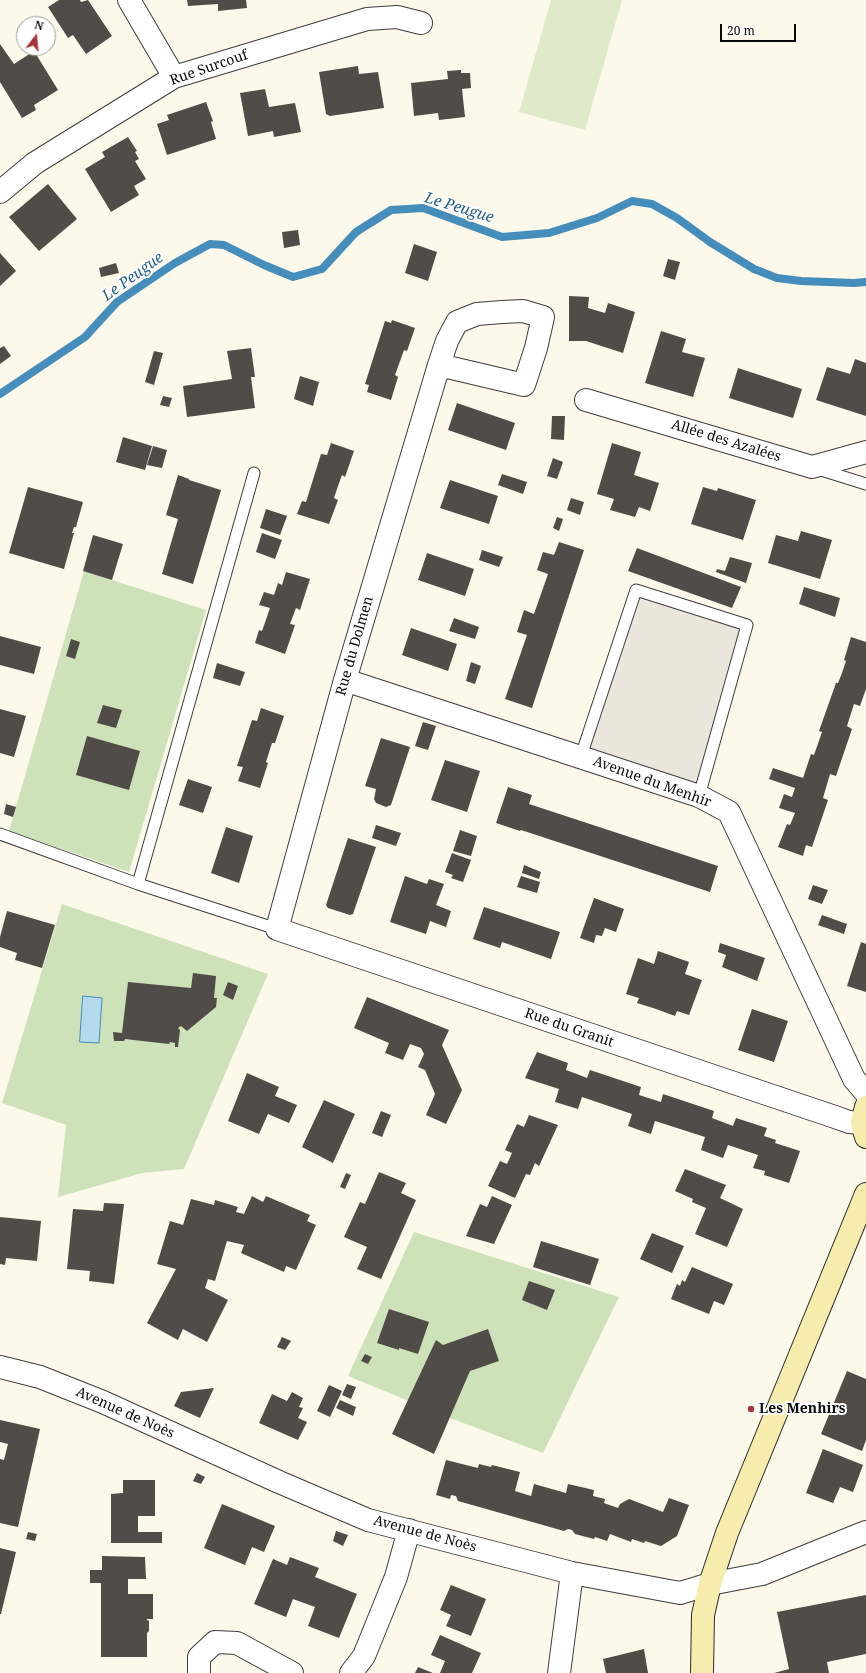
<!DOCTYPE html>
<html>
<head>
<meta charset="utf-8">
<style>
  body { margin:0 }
  #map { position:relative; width:866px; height:1673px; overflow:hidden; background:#fcf9ea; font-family:"Noto Serif",serif }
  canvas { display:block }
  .north { position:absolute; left:16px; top:16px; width:40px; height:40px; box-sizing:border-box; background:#fff; border:1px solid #9d9d9d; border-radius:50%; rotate:16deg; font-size:11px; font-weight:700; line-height:16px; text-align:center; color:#0a0a0a }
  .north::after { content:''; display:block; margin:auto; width:14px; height:18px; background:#a8353b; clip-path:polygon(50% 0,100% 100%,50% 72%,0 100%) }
  .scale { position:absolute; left:720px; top:24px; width:76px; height:18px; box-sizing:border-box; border:2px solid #0a0a0a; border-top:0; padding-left:5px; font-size:12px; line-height:14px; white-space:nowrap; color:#0a0a0a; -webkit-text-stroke:3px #fff; paint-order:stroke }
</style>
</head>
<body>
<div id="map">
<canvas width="866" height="1673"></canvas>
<div class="north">N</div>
<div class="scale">20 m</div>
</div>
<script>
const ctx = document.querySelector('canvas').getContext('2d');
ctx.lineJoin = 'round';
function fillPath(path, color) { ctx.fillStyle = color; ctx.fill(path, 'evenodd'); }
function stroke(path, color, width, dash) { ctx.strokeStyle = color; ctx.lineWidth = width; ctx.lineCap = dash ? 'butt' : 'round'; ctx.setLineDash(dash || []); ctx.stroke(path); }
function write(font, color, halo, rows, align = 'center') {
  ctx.font = font + ' "Noto Serif",serif'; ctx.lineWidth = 4; ctx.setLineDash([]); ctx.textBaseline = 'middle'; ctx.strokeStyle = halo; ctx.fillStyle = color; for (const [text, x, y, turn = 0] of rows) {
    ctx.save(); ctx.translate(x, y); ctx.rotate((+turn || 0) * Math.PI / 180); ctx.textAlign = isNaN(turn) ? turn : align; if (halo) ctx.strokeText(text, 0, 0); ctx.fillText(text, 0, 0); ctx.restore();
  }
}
fillPath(new Path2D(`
  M 84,571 L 206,610 L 129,872 L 9,831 Z
  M 62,904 L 268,974 L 184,1169 L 142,1173 L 58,1197 L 66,1125 L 2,1103 Z
  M 414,1232 L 619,1297 L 543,1453 L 450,1418 L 348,1376 Z`), '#cee2b9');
fillPath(new Path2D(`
  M 551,0 L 622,0 L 585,130 L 519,112 Z`), '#dfeac9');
fillPath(new Path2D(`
  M 636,590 L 747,625 L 699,796 L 581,756 Z`), '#eae6db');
const water = new Path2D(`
  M 83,996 L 102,998 L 99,1043 L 80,1042 Z`);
fillPath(water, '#b5d9ed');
stroke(water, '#458dbb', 1);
stroke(new Path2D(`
  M 0,394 L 85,337 L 117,302 L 175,263 L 210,244 L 224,245 L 264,265 L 293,277 L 322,269 L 356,232 L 391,210 L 423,208 L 502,237 L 549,233 L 597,218 L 632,201 L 652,204 L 677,218 L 710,242 L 754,269 L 777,278 L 801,281 L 854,283 L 866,282`), '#458dbb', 8);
fillPath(new Path2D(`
  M 59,0 L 80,0 L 81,2 L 88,0 L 112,36 L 86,54 L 73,35 L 68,38 L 48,7 Z
  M 187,0 L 246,0 L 247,8 L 218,11 L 218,4 L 188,6 Z
  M 0,44 L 14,64 L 34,51 L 58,90 L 34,105 L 36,110 L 22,118 L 0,82 Z
  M 358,66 L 359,74 L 378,72 L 384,108 L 330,116 L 326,114 L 319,72 Z
  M 461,70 L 461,73 L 470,73 L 471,88 L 462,89 L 465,117 L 439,120 L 438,113 L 414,116 L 411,83 L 448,79 L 447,71 Z
  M 265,89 L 269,107 L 295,103 L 301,132 L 274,137 L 273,131 L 248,136 L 240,93 Z
  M 206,102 L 213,121 L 211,122 L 216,139 L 167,155 L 157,124 L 169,120 L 167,115 Z
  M 128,137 L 137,151 L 135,152 L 139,159 L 135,161 L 146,179 L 134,186 L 139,195 L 111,212 L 85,169 L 105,157 L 102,152 Z
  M 48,184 L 77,219 L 39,251 L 9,217 Z
  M 298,230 L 300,245 L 284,248 L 282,232 Z
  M 414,244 L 437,252 L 428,281 L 405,273 Z
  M 0,253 L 16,271 L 0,286 Z
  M 668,259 L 680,262 L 675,280 L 663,276 Z
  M 116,263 L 119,273 L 101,277 L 99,268 Z
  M 569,296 L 589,297 L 588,308 L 605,313 L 608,303 L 635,312 L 623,353 L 586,341 L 569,341 Z
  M 392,320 L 415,328 L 407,351 L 404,350 L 395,375 L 398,377 L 391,400 L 367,392 L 369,385 L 365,384 L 385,321 L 391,323 Z
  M 661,331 L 686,339 L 682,352 L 705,358 L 693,397 L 645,383 Z
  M 4,346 L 11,356 L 0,364 L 0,348 Z
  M 251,348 L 255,377 L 251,377 L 255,408 L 187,417 L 183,386 L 232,379 L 227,351 Z
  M 154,351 L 163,353 L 154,385 L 145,382 Z
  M 855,359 L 866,363 L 866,416 L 816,400 L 827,367 L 850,374 Z
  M 738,368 L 802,389 L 793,418 L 729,398 Z
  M 300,376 L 319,382 L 313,406 L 294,399 Z
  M 163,396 L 172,398 L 169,407 L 160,405 Z
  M 457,403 L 515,423 L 506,450 L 448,430 Z
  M 552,416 L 565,416 L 564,440 L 551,439 Z
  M 123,437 L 152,446 L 145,470 L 116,462 Z
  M 331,443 L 354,451 L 345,477 L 342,475 L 338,486 L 334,498 L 338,500 L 329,524 L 297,514 L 302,501 L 306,502 L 321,454 L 327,455 Z
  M 612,443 L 641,452 L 634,475 L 659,483 L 650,511 L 639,507 L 635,517 L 610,510 L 614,499 L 597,494 Z
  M 153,446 L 167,450 L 162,468 L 147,465 Z
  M 553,458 L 563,462 L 557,479 L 547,476 Z
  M 502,474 L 527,482 L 523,494 L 498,485 Z
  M 178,475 L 189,479 L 189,480 L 221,490 L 193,584 L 162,574 L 178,519 L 166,515 Z
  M 450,480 L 498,496 L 489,524 L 440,508 Z
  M 28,487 L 83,502 L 76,527 L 74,527 L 72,533 L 74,533 L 64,569 L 9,553 Z
  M 703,487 L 717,491 L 718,488 L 756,500 L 743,540 L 691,524 Z
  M 571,498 L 584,502 L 580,515 L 567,510 Z
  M 266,509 L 287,516 L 280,535 L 260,528 Z
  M 557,517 L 563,519 L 559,531 L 553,528 Z
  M 801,531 L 832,540 L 820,579 L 768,563 L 776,535 L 798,541 Z
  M 262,533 L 282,540 L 275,559 L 256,552 Z
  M 93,535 L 123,544 L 112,580 L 83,571 Z
  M 559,542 L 584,550 L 532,708 L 505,699 L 527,635 L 517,632 L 524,610 L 534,614 L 548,574 L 537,570 L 543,552 L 554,555 Z
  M 637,548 L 741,587 L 732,608 L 628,571 Z
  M 482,550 L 503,557 L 499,567 L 479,560 Z
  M 427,553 L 474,569 L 465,596 L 418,580 Z
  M 730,557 L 752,563 L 746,583 L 716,572 L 717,569 L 725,571 Z
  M 286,572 L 310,579 L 300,610 L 296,608 L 290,624 L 295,625 L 285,654 L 255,643 L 259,630 L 262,631 L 270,608 L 259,605 L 264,592 L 274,595 L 278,583 L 282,585 Z
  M 804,587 L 840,598 L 835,617 L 799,604 Z
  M 454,618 L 479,627 L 475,639 L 449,631 Z
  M 411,628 L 457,644 L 448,671 L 402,655 Z
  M 0,636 L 41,647 L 34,674 L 0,665 Z
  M 851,637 L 866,642 L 866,689 L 860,706 L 854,704 L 847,726 L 852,729 L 836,776 L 830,774 L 823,798 L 828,800 L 812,847 L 806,845 L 803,856 L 778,847 L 787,824 L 790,825 L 795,813 L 779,808 L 784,794 L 792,797 L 795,788 L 769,779 L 773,768 L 803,778 L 811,754 L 814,755 L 822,732 L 819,731 L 836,683 L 838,683 L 842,673 L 846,661 L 844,660 Z
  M 71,639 L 80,642 L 75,659 L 66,656 Z
  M 471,662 L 481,666 L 475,684 L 466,681 Z
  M 217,663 L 245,672 L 240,686 L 213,678 Z
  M 103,705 L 122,710 L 116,728 L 97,723 Z
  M 261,708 L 284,716 L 275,743 L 272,743 L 266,762 L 268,763 L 260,788 L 238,781 L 243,767 L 237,766 L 252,720 L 257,721 Z
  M 0,709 L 26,716 L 14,757 L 0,753 Z
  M 423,722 L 436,726 L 428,750 L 415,746 Z
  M 87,736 L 140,751 L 129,790 L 76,775 Z
  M 381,738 L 410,747 L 391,805 L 386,807 L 376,803 L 374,799 L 376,789 L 365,786 Z
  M 445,760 L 480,771 L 467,812 L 431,800 Z
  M 188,779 L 212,787 L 203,813 L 179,805 Z
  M 508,787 L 532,795 L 529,804 L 718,866 L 710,892 L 521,830 L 520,831 L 496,823 Z
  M 6,804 L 16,807 L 13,817 L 4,814 Z
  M 376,825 L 401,833 L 396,846 L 372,838 Z
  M 226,827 L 253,836 L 239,883 L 211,873 Z
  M 460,830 L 477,836 L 471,856 L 453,851 Z
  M 348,838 L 376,847 L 353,914 L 350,915 L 328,908 L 326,905 Z
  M 452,853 L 471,860 L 463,882 L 451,878 L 453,875 L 445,872 Z
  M 524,865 L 541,872 L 539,879 L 522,873 Z
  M 405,876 L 427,884 L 429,879 L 444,884 L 436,905 L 451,911 L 446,927 L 430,921 L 426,934 L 390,922 Z
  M 521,876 L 540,882 L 537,893 L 517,887 Z
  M 813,885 L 828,890 L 822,904 L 808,899 Z
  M 594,898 L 624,909 L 616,932 L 605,928 L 602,936 L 596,935 L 594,943 L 580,938 Z
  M 484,907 L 560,932 L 551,959 L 502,942 L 500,948 L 473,939 Z
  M 7,911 L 55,925 L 42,968 L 15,960 L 17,953 L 0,947 L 0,937 Z
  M 822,915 L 847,924 L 844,934 L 818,925 Z
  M 861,942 L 866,944 L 866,992 L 847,986 Z
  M 720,943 L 765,958 L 757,981 L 722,967 L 726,955 L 718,952 Z
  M 658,951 L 689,962 L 685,974 L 702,980 L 689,1015 L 677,1011 L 675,1016 L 656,1009 L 637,1003 L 639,998 L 626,994 L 638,958 L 654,964 Z
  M 193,973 L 216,976 L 214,998 L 217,998 L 216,1007 L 187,1031 L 181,1026 L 178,1028 L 180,1030 L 178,1047 L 175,1047 L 175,1043 L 170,1042 L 169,1044 L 125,1039 L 124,1041 L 114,1041 L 113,1032 L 122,1033 L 128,982 L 191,988 Z
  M 228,982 L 238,986 L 233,1000 L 223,995 Z
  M 367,997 L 449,1030 L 442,1045 L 462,1090 L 446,1124 L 426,1115 L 435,1094 L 425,1070 L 418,1067 L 424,1054 L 421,1048 L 410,1044 L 403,1060 L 385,1053 L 389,1043 L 354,1028 Z
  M 752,1009 L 788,1021 L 774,1062 L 738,1050 Z
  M 537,1052 L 568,1063 L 566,1070 L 577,1074 L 587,1078 L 590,1070 L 641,1087 L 639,1095 L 661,1102 L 663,1094 L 714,1111 L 712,1118 L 733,1126 L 736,1118 L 767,1128 L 764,1136 L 776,1140 L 775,1143 L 800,1151 L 789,1183 L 764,1175 L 765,1171 L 753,1168 L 758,1155 L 728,1145 L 723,1158 L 701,1150 L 705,1137 L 655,1121 L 651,1134 L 639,1130 L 628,1126 L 632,1114 L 582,1097 L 578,1109 L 555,1102 L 559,1089 L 525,1078 Z
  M 247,1073 L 279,1087 L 275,1096 L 297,1105 L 289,1123 L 268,1114 L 259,1134 L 228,1121 Z
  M 324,1100 L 355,1114 L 333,1163 L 302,1147 Z
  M 381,1111 L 391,1115 L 382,1137 L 372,1133 Z
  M 529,1115 L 558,1125 L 539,1166 L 535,1163 L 530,1175 L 526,1174 L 515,1198 L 488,1186 L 500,1161 L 507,1164 L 512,1153 L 505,1150 L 517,1124 L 524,1127 Z
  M 685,1169 L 726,1185 L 720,1198 L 743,1209 L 727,1247 L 695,1234 L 706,1208 L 692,1202 L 693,1199 L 675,1191 Z
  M 379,1172 L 406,1183 L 401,1193 L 416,1200 L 381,1279 L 357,1269 L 367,1247 L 344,1237 L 360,1202 L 365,1204 Z
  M 346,1173 L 351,1175 L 345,1189 L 340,1187 Z
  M 252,1196 L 263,1202 L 266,1196 L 310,1215 L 307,1221 L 316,1225 L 296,1270 L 286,1266 L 284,1272 L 241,1253 L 244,1245 L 227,1241 L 215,1281 L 208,1279 L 205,1288 L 228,1300 L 207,1342 L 183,1329 L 178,1340 L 147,1323 L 176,1269 L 157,1264 L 170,1221 L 183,1225 L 191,1199 L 214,1205 L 215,1200 L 238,1207 L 236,1212 L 244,1214 Z
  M 492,1196 L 512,1205 L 494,1244 L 466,1236 L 480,1204 L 487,1207 Z
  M 104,1203 L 124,1204 L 114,1284 L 89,1281 L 90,1271 L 67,1269 L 73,1209 L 103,1211 Z
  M 0,1217 L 41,1221 L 37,1261 L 6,1258 L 5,1265 L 0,1264 Z
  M 652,1233 L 684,1246 L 672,1273 L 640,1259 Z
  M 541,1241 L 599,1259 L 590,1285 L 533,1267 Z
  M 692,1267 L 733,1284 L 724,1305 L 714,1301 L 709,1314 L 671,1299 L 677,1284 L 680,1286 L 682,1280 L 685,1282 Z
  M 529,1281 L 555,1290 L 547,1310 L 522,1300 Z
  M 389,1309 L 429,1322 L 418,1354 L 399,1348 L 399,1350 L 377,1343 Z
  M 488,1329 L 499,1361 L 470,1371 L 434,1454 L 392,1434 L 436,1340 L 443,1345 Z
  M 282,1337 L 291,1341 L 285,1350 L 277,1347 Z
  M 365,1354 L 372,1357 L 368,1364 L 361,1361 Z
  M 847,1371 L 866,1379 L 866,1440 L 862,1451 L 821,1434 Z
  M 347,1384 L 356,1387 L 351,1399 L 342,1395 Z
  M 329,1385 L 342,1391 L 330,1417 L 317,1411 Z
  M 214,1388 L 200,1418 L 174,1406 L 181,1392 Z
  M 292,1392 L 303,1398 L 299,1407 L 303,1408 L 298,1418 L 307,1422 L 298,1440 L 259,1423 L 272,1394 L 287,1401 Z
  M 340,1400 L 356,1407 L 353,1416 L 336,1408 Z
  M 0,1420 L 40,1429 L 18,1527 L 0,1523 L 0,1459 L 4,1460 L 8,1444 L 0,1442 Z
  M 823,1449 L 863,1465 L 853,1492 L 840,1487 L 833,1503 L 806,1493 Z
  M 446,1460 L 478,1468 L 479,1464 L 491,1467 L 492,1465 L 520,1472 L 515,1491 L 531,1496 L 534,1484 L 566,1493 L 568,1484 L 594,1490 L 593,1496 L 605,1499 L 604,1503 L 618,1508 L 620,1504 L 629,1499 L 663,1512 L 669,1498 L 689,1505 L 677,1536 L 661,1546 L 645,1541 L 644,1543 L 632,1539 L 631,1542 L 610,1534 L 607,1541 L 595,1537 L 594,1539 L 575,1534 L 572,1530 L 568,1529 L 564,1531 L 458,1501 L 456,1496 L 451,1495 L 450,1499 L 436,1495 Z
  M 197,1473 L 205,1477 L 201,1484 L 193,1481 Z
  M 123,1480 L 155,1480 L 155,1516 L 138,1516 L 138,1532 L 162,1532 L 162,1543 L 111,1543 L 111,1494 L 123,1493 Z
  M 222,1504 L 275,1526 L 264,1552 L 252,1547 L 245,1565 L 204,1548 Z
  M 336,1531 L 348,1535 L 343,1546 L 333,1541 Z
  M 28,1532 L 37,1534 L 35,1541 L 26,1539 Z
  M 0,1548 L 16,1552 L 1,1614 L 0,1614 Z
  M 102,1556 L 145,1557 L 146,1579 L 128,1579 L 128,1594 L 153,1594 L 153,1619 L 146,1619 L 149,1621 L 149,1631 L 147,1633 L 147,1657 L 101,1657 L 101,1583 L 90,1583 L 90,1570 L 102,1570 Z
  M 290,1557 L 319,1568 L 315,1577 L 357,1594 L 339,1638 L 308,1626 L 315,1607 L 293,1599 L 286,1617 L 254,1604 L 273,1559 L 287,1565 Z
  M 451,1585 L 486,1599 L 471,1636 L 446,1626 L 451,1615 L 440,1610 Z
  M 866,1595 L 866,1654 L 827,1662 L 829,1673 L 774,1673 L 789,1669 L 777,1612 Z
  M 440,1635 L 481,1653 L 472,1673 L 440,1673 L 445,1661 L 431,1655 Z
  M 644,1649 L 648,1673 L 606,1673 L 603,1659 Z
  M 418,1667 L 433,1673 L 415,1673 Z`), '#514c48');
const lane = new Path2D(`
  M 818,469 L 866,484
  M 581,756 L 636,590 L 747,625 L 699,796
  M 0,834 L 138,884 L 277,929
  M 138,884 L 254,473`);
const street = new Path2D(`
  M 129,0 L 174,77
  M 0,192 L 35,163 L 174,77 L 367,19 L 397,17 L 421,23
  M 439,365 L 524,385 L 536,348 L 543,317 L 523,311 L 502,312 L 477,314 L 457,322 L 447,341 L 439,365 L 345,680 L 277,929 L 835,1117 L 849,1122 L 862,1123
  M 586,400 L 812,467 L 866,452
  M 345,680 L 699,796 L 729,812 L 854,1079 L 866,1093
  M 0,1367 L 40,1377 L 103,1402 L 279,1482 L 368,1520 L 572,1573 L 680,1593 L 710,1584 L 762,1574 L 866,1532
  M 199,1673 L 199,1657 L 215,1642 L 237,1643 L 292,1673
  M 351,1673 L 364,1656 L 396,1577 L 409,1530
  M 559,1673 L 572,1573`);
const secondary = new Path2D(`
  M 866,1107 L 862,1123 L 866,1137
  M 702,1673 L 703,1615 L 710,1584 L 727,1533 L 866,1194`);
stroke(lane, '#3d3d3d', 13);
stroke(street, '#3d3d3d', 24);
stroke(secondary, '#2c2c2c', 24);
stroke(lane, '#fff', 11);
stroke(street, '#fff', 22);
stroke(secondary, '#f5ecad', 22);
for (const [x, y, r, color] of [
  [751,1409,4,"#a8353b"]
]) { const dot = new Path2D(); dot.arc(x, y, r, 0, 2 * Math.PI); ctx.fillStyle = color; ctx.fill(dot); stroke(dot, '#fff', 1.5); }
write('14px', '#0a0a0a', '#fff', [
  ["Rue Surcouf",209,68,-19],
  ["Allée des Azalées",726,441,17],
  ["Rue du Dolmen",355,646,-74],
  ["Avenue du Menhir",652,782,20],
  ["Rue du Granit",569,1028,19],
  ["Avenue de Noès",125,1413,24],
  ["Avenue de Noès",425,1534,15]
]);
write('bold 14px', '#0a0a0a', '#fff', [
  ["Les Menhirs",759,1409]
], 'left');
write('italic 15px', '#245f8b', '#fff', [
  ["Le Peugue",459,208,17],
  ["Le Peugue",133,277,-36]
]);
</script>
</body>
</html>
